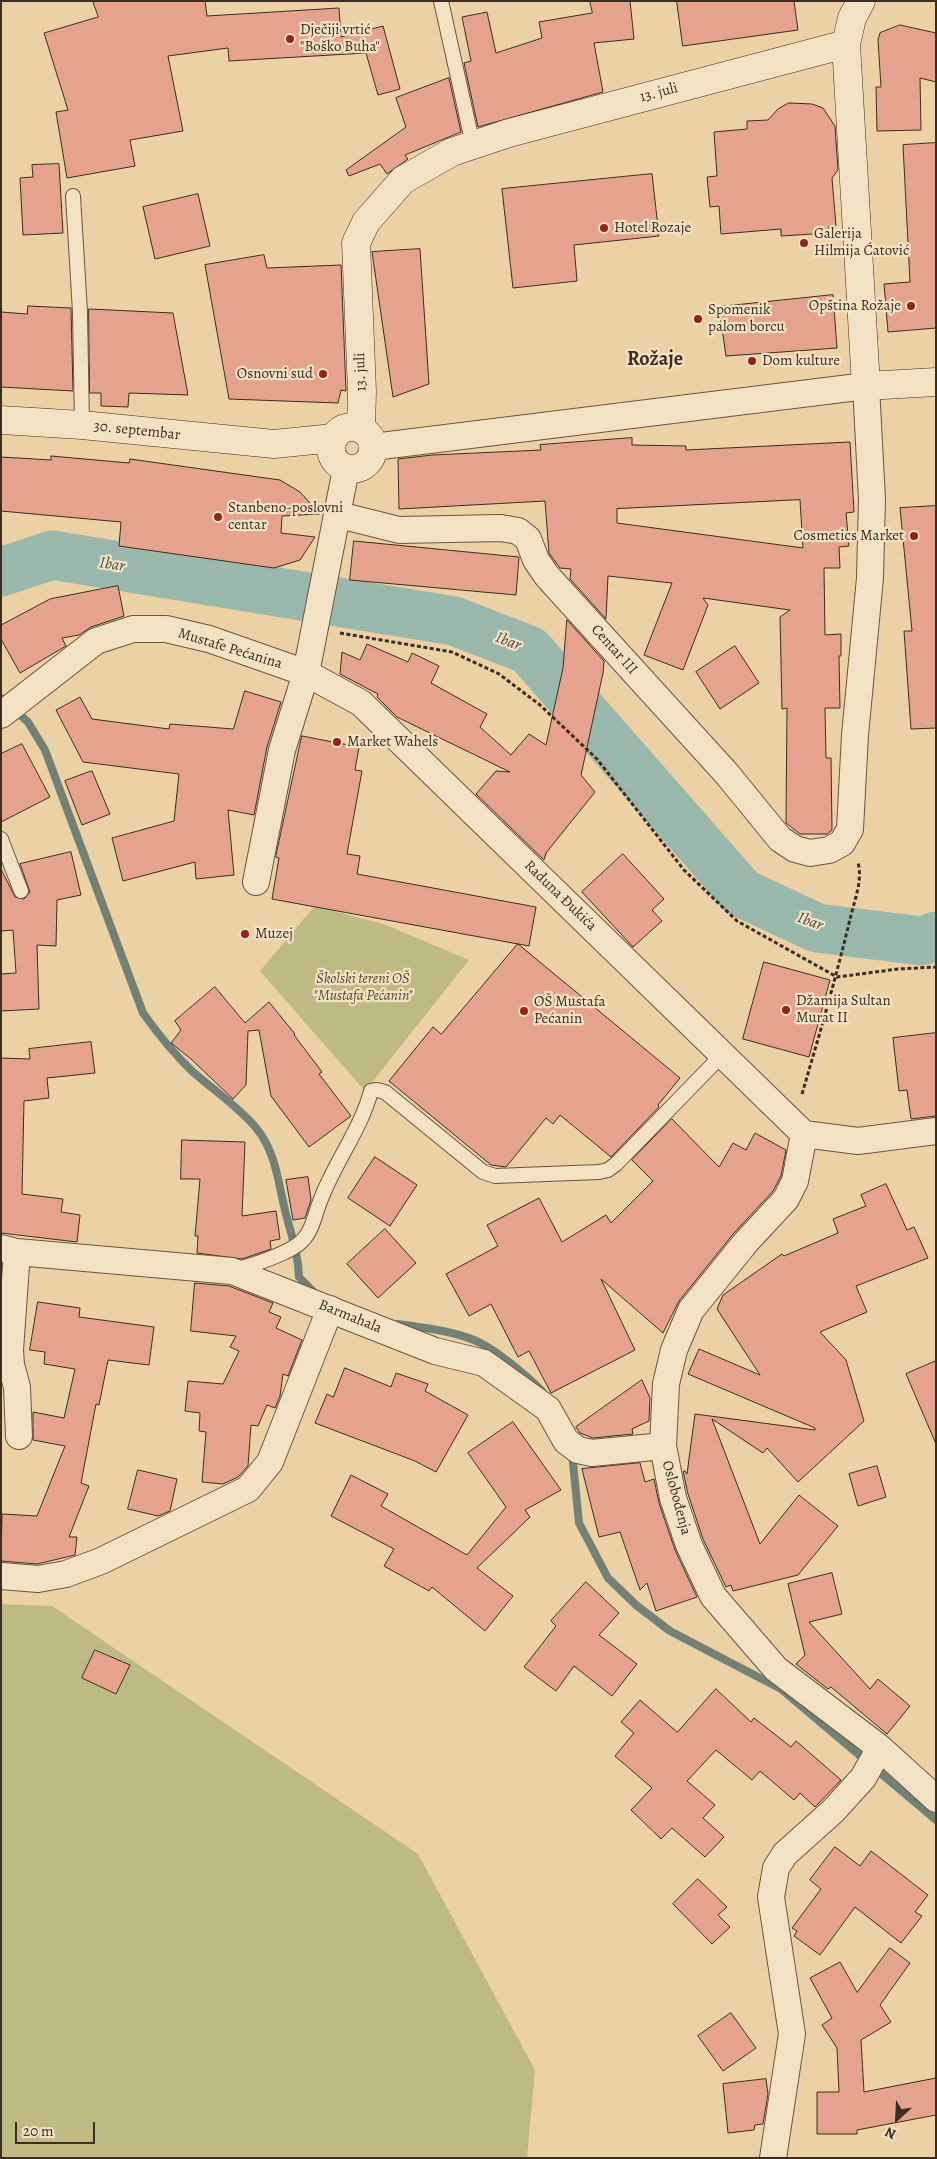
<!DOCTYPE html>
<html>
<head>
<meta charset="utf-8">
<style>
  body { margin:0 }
  #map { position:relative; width:937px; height:2159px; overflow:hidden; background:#ecd1a5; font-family:Alegreya,serif }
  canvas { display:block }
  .frame { position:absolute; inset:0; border:2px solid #3b2d23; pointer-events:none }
  .north { position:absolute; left:872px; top:2094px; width:50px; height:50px; -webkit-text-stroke:4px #f3e1c4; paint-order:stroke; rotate:205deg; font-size:14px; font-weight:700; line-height:20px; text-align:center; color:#3b2d23 }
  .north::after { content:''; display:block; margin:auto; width:18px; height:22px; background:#3b2d23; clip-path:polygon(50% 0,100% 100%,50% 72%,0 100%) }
  .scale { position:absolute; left:15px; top:2122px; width:80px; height:22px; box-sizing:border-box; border:2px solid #3b2d23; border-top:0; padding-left:6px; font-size:15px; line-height:18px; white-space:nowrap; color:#3b2d23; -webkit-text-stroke:4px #f3e1c4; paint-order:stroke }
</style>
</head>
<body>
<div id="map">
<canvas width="937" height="2159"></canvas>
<div class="frame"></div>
<div class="north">N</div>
<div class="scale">20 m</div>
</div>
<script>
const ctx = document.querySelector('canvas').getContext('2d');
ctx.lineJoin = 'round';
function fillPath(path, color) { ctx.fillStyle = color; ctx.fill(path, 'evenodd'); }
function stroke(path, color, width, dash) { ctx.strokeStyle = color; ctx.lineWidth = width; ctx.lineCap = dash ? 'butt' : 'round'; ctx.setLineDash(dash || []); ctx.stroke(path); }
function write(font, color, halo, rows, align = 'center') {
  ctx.font = font + ' Alegreya,serif'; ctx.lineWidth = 4.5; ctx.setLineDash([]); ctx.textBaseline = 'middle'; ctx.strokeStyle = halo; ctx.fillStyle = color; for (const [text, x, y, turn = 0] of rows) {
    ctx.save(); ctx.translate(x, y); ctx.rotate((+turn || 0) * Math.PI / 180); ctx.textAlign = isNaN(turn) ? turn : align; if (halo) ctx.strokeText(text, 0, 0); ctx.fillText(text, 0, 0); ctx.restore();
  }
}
fillPath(new Path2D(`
  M 315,906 L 386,925 L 469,960 L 365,1091 L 260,971 Z
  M 1,1604 L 52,1606 L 418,1854 L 535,2070 L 527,2158 L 1,2158 Z`), '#bdba83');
stroke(new Path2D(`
  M 1,698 L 28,722 L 45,750 L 143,1013 C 158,1034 173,1053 192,1071 C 213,1090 239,1107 257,1129 C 276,1153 278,1182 285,1210 C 291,1235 298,1251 299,1277 L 314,1292
  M 398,1324 C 423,1328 449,1330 474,1340 C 494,1348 526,1375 542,1391
  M 572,1453 L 579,1523 L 608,1578 L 636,1605 L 670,1631 L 781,1689 L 936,1820`), '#738075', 8);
stroke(new Path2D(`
  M 1,572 L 52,555 L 454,621 L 529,650 L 742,893 L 817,928 L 922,941 L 936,936`), '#99b7ab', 49);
const building = new Path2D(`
  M 93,1 L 205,1 L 207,16 L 339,8 L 341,37 L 383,26 L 400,89 L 378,95 L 366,53 L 229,61 L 228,48 L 168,56 L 183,131 L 130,140 L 135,166 L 67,178 L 56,112 L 68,110 L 44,33 L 98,17 Z
  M 590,1 L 630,1 L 634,39 L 594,43 L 603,92 L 478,127 L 464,63 L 471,61 L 462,17 L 487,12 L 496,53 L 542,38 L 539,22 L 592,13 Z
  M 677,1 L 794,1 L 798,30 L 683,46 Z
  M 900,25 L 936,33 L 936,82 L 920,78 L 921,130 L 877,131 L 876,87 L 881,87 L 878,40 L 880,33 Z
  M 449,78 L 461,132 L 405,155 L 408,159 L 387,174 L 380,164 L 349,176 L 346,170 L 406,127 L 396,98 Z
  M 789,103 L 812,104 L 823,108 L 835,126 L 838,170 L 832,178 L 836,226 L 829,226 L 829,233 L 781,236 L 781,229 L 721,234 L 719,206 L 710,207 L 707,177 L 717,176 L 714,132 L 747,129 L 747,121 L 768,120 L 778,109 Z
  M 936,143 L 936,328 L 888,332 L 884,284 L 910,282 L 903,145 Z
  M 59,164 L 63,233 L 23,235 L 20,178 L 33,177 L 32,165 Z
  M 652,174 L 659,236 L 574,245 L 577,281 L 513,288 L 502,189 Z
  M 198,194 L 210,246 L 155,259 L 143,207 Z
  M 420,249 L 429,384 L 393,397 L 372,252 Z
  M 264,255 L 267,268 L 341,265 L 346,391 L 341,390 L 338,403 L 229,399 L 205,265 Z
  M 833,295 L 837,348 L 726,356 L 719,307 Z
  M 28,306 L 71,308 L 73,391 L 1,387 L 1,312 L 27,314 Z
  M 89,309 L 173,313 L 188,395 L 129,393 L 128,407 L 101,406 L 101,393 L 90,393 Z
  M 632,438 L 632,445 L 686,446 L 686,450 L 850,442 L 854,512 L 846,513 L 849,546 L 839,547 L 840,568 L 824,568 L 825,635 L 841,634 L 841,656 L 839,656 L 840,708 L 825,708 L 826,758 L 831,758 L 832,830 L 827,834 L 800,834 L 786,823 L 787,708 L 782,709 L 780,617 L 790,610 L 703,598 L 708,605 L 683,670 L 644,655 L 672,583 L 608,576 L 606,619 L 570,579 L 571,569 L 560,568 L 549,553 L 545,501 L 399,509 L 398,459 L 432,455 L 541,450 L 540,445 ZM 800,500 L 803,548 L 617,523 L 617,509 Z
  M 51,456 L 129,463 L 130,459 L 280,480 L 300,492 L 320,514 L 282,516 L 281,533 L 315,537 L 300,560 L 274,568 L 119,546 L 121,522 L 1,511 L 1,457 L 51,460 Z
  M 936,506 L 936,728 L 911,729 L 904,631 L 912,631 L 900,508 Z
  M 354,541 L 519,557 L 516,595 L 350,580 Z
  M 118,586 L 124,616 L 91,627 L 79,635 L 62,638 L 66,646 L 20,673 L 1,639 L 1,625 L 50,599 Z
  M 567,620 L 604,661 L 603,673 L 581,775 L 595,792 L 546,853 L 544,860 L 476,794 L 496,771 L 510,772 L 397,717 L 377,697 L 378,694 L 340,674 L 342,652 L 360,660 L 367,644 L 408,662 L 412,653 L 439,666 L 431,683 L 487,714 L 480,727 L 511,755 L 529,734 L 546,745 L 563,668 Z
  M 735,646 L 759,683 L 720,709 L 696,672 Z
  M 245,691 L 281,702 L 267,747 L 254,815 L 228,810 L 234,875 L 196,879 L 195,862 L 123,881 L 112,838 L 174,821 L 179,774 L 83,762 L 56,710 L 80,697 L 92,719 L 169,729 L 170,724 L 233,729 Z
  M 302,736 L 359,747 L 355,770 L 362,771 L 347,854 L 360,856 L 357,874 L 536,907 L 529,946 L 272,899 L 279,858 L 276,857 Z
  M 22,744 L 50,797 L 1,822 L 1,754 Z
  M 92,771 L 110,814 L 82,825 L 65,781 Z
  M 71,852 L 81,895 L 57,900 L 56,946 L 37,945 L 39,1009 L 1,1011 L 1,974 L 16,973 L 13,930 L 1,931 L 1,869 L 15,897 L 24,899 L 30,892 L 20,864 Z
  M 623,854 L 664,899 L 652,910 L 662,921 L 633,947 L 582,892 Z
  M 518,944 L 680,1078 L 658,1105 L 659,1107 L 611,1157 L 560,1115 L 553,1124 L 546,1118 L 506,1167 L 491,1165 L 389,1081 L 433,1027 L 441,1034 Z
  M 764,962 L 830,980 L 809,1057 L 743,1039 Z
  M 215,987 L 245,1023 L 269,1002 L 295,1034 L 294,1035 L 322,1072 L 319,1074 L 351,1116 L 309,1147 L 271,1096 L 259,1030 L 248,1031 L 246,1085 L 233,1099 L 191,1059 L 171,1043 L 181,1030 L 175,1021 Z
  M 936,1033 L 936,1116 L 911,1119 L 907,1090 L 899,1091 L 893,1038 Z
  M 91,1042 L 95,1073 L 47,1078 L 49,1098 L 24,1101 L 22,1194 L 63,1199 L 61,1212 L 80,1215 L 77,1242 L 1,1233 L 1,1058 L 30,1059 L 29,1049 Z
  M 672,1119 L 719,1167 L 733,1143 L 746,1150 L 755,1133 L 786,1150 L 781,1176 L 773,1191 L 734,1233 L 679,1301 L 663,1333 L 601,1279 L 635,1350 L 551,1393 L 529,1351 L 518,1357 L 491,1304 L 469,1316 L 446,1274 L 498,1246 L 487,1225 L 539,1198 L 562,1242 L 606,1215 L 611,1223 L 653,1181 L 632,1160 Z
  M 182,1140 L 245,1142 L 242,1216 L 276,1211 L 280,1239 L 270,1241 L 271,1249 L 242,1259 L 197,1253 L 198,1236 L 195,1236 L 200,1179 L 181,1179 Z
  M 375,1157 L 417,1185 L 390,1226 L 348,1198 Z
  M 308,1177 L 311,1200 L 305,1218 L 293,1220 L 286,1180 Z
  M 886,1184 L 907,1230 L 914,1227 L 928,1258 L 856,1286 L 867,1312 L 820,1332 L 846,1360 L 864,1421 L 798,1482 L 767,1448 L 763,1453 L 712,1419 L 760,1544 L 799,1495 L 838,1526 L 798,1575 L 733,1591 L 731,1585 L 726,1587 L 703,1539 L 688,1494 L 683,1471 L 685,1471 L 687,1474 L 695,1414 L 815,1430 L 815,1428 L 688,1374 L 699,1349 L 760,1375 L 717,1309 L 723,1295 L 782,1254 L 784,1256 L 838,1233 L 833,1219 L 866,1206 L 861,1195 Z
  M 385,1229 L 416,1263 L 378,1298 L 347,1264 Z
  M 195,1283 L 229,1286 L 273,1303 L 269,1312 L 281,1317 L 276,1328 L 302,1340 L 288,1376 L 283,1374 L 280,1396 L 275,1408 L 267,1405 L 258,1426 L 251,1425 L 248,1466 L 238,1477 L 223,1484 L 202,1482 L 206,1432 L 199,1431 L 200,1413 L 185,1411 L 188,1381 L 223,1384 L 239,1351 L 230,1347 L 236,1336 L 191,1331 Z
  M 38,1302 L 80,1308 L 79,1317 L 154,1327 L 149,1365 L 108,1360 L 99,1405 L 96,1404 L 81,1483 L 89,1486 L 69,1537 L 77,1537 L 75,1555 L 37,1564 L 1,1561 L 2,1514 L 37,1516 L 65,1446 L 33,1440 L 33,1412 L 64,1418 L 75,1369 L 44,1364 L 45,1352 L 30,1350 Z
  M 936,1361 L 936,1444 L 906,1374 Z
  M 345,1368 L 391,1387 L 396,1373 L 428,1384 L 425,1391 L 468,1415 L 436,1472 L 415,1461 L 315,1423 L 327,1394 L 333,1397 Z
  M 642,1380 L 650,1398 L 649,1421 L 632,1429 L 633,1434 L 593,1438 L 580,1433 L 576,1427 Z
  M 513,1422 L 561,1490 L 525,1510 L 530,1517 L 477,1568 L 513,1596 L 485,1631 L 432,1587 L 429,1591 L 384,1566 L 394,1549 L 331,1516 L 351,1475 L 388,1494 L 381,1506 L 467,1555 L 506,1507 L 468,1453 Z
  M 640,1463 L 645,1482 L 654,1479 L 659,1503 L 675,1550 L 697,1597 L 656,1611 L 647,1583 L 640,1590 L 620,1532 L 599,1537 L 582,1469 Z
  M 877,1466 L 886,1497 L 858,1506 L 849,1474 Z
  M 138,1470 L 177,1479 L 170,1511 L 158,1516 L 128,1509 Z
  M 832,1573 L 842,1614 L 809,1622 L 870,1689 L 878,1679 L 910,1706 L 887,1734 L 831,1687 L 828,1689 L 796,1664 L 805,1655 L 788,1584 Z
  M 586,1582 L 619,1613 L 599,1635 L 637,1664 L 612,1696 L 574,1666 L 556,1691 L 524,1667 L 556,1626 L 551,1621 Z
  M 95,1650 L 130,1665 L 116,1694 L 82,1678 Z
  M 716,1689 L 751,1722 L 754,1718 L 791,1747 L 796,1741 L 841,1780 L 815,1807 L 800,1793 L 794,1800 L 760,1771 L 752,1780 L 716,1750 L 687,1781 L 715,1805 L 703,1818 L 724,1837 L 705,1857 L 672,1828 L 661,1839 L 631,1810 L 652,1788 L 615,1756 L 634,1733 L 621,1722 L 640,1700 L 677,1732 Z
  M 835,1847 L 860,1866 L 871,1851 L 928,1895 L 915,1912 L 922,1916 L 901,1943 L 855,1907 L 820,1955 L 794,1936 L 797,1931 L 792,1928 L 821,1889 L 810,1880 Z
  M 698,1879 L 727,1907 L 718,1915 L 730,1927 L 712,1944 L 673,1904 Z
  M 890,1948 L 910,1963 L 880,2005 L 891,2022 L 861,2040 L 864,2092 L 936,2078 L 936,2115 L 857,2130 L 857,2134 L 817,2134 L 817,2092 L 839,2092 L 837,2048 L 822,2025 L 832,2018 L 810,1978 L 840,1962 L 857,1992 Z
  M 731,2013 L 756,2048 L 723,2071 L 698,2036 Z
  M 766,2079 L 768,2094 L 763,2124 L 755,2125 L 754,2130 L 728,2133 L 723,2084 Z`);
fillPath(building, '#e5a38d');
stroke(building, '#3b2d23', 1);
const lane = new Path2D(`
  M 441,1 L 473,145
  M 73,196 L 80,312 L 82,425
  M 1,839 L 21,891
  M 236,1270 C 254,1264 289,1254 302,1241 C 313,1230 315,1213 321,1199 C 335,1162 361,1129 371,1091 L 377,1090 L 385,1092 L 483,1172 L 495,1176 L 599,1172 L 608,1170 L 616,1164 L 723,1054`);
const street = new Path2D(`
  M 339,515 L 399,530 L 501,528 L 518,531 L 528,539 L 536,560 L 547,576 L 727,774 L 780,839 L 795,849 L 810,853 L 829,850 L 842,843 L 850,829 L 855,735 L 870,578 L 872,499 L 866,386 L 373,447
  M 1,715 L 96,641 L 133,629 L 166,629 L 209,639 L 306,673 L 361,703 L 804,1134
  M 256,882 L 282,750 L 306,673 L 346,469
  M 804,1134 L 795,1181 L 786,1199 L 746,1242 L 691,1310 L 674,1350 L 666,1384 L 663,1446 L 673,1498 L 689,1545 L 713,1596 L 776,1669 L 880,1748 L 936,1799
  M 804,1134 L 858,1141 L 936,1131
  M 1,1248 L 17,1252 L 232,1271 L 435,1351 L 484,1363 L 548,1409 L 566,1441 L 578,1450 L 592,1453 L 663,1446
  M 17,1252 L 10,1350 L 11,1365 L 17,1387 L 19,1436
  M 1,1576 L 38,1579 L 66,1574 L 101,1561 L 248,1489 L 270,1462 L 330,1309
  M 773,2158 L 792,2034 L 771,1897 L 776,1868 L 785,1854 L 833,1811 L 863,1778 L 880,1748`);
const secondary = new Path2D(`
  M 861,1 L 852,18 L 846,44 L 866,386 L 936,382
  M 1,420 L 82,425 L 274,444 L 334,438
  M331 448a21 21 0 1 1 42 0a21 21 0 1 1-42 0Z
  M 361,429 L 362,391 L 356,243 L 366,222 L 403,180 L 452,152 L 509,133 L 846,44`);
stroke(lane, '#675644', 16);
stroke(street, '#675644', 28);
stroke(secondary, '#3b2d23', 29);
stroke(new Path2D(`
  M 340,633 L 452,652 L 499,674 L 540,705 L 597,759 L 684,870 L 737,921 L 837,977 L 898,969 L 936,967
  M 802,1094 C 819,1036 836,978 850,919 C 854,902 863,880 858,863`), '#3b2d23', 3, [4, 2.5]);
stroke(lane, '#f3e1c4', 14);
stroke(street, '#f3e1c4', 26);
stroke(secondary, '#f3e1c4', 28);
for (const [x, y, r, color] of [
  [290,39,5,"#8f2418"],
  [604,228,5,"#8f2418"],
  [804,243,5,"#8f2418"],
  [911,306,5,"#8f2418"],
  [698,319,5,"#8f2418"],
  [752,361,5,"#8f2418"],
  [323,374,5,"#8f2418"],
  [218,517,5,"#8f2418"],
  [914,536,5,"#8f2418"],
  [337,742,5,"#8f2418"],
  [245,934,5,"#8f2418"],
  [786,1010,5,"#8f2418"],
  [524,1011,5,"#8f2418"]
]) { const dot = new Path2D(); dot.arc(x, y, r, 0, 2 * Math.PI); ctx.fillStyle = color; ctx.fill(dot); stroke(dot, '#f3e1c4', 2); }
write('15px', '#3b2d23', '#f3e1c4', [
  ["Dječiji vrtić",300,30],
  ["\"Boško Buha\"",300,47],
  ["Hotel Rozaje",614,228],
  ["Galerija",814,234],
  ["Hilmija Ćatović",814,251],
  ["Opština Rožaje",901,306,"right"],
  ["Spomenik",708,310],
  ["palom borcu",708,327],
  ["Dom kulture",762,361],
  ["Osnovni sud",313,374,"right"],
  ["Stanbeno-poslovni",228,508],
  ["centar",228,525],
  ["Cosmetics Market",904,536,"right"],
  ["Market Wahels",347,742],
  ["Muzej",255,934],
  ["Džamija Sultan",796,1001],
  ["Murat II",796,1018],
  ["OŠ Mustafa",534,1002],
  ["Pećanin",534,1019]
], 'left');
write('15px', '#3b2d23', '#f3e1c4', [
  ["13. juli",659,93,-15],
  ["13. juli",361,372,-92],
  ["30. septembar",137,431,6],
  ["Mustafe Pećanina",230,649,17],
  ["Centar III",614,650,48],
  ["Raduna Ðukića",560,896,44],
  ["Barmahala",350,1317,22],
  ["Oslobođenja",676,1498,75]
]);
write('italic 15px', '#554936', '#f3e1c4', [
  ["Školski tereni OŠ",363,979],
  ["\"Mustafa Pećanin\"",363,996]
]);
write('italic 16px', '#4e493e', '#f3e1c4', [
  ["Ibar",112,565,9],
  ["Ibar",508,642,21],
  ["Ibar",810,922,20]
]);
write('bold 20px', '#3b2d23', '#f3e1c4', [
  ["Rožaje",655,360]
]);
</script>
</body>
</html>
